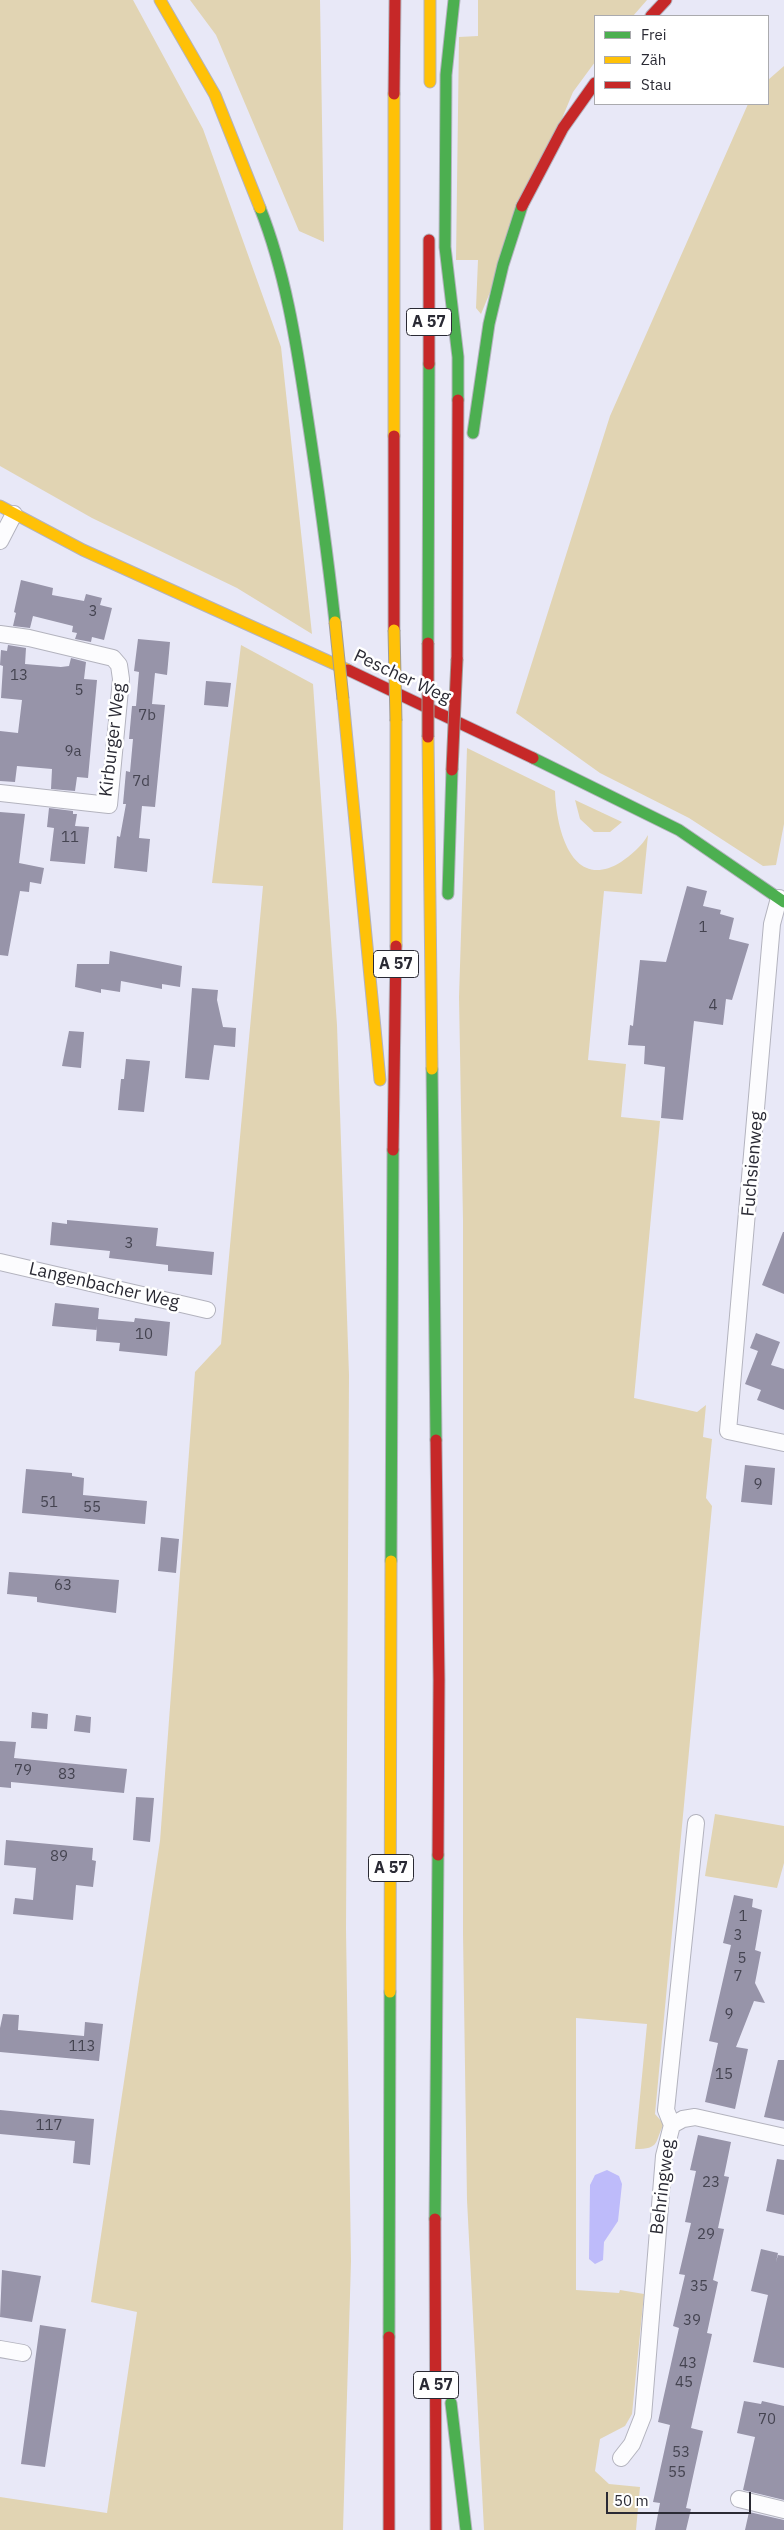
<!DOCTYPE html>
<html>
<head>
<meta charset="utf-8">
<style>
  body { margin:0 }
  #map { position:relative; width:784px; height:2530px; overflow:hidden; background:#e8e8f7; font-family:"IBM Plex Sans",sans-serif }
  canvas { display:block }
  .legend { position:absolute; left:594px; top:15px; width:175px; height:90px; box-sizing:border-box; background:#fff; border:1px solid #aaaaae; margin:0; padding:6px 9px; list-style:none; font-size:15px; color:#2a2a34 }
  .legend li { display:flex; align-items:center; gap:10px; height:25px }
  .legend b { width:25px; border:1px solid #aaaaae }
  .scale { position:absolute; left:606px; top:2492px; width:145px; height:22px; box-sizing:border-box; border:2px solid #2a2a34; border-top:0; padding-left:6px; font-size:15px; line-height:18px; white-space:nowrap; color:#2a2a34; -webkit-text-stroke:4px #fff; paint-order:stroke }
</style>
</head>
<body>
<div id="map">
<canvas width="784" height="2530"></canvas>
<ul class="legend">
<li><b style="height:6px;background:#4caf50"></b>Frei</li>
<li><b style="height:6px;background:#ffc107"></b>Zäh</li>
<li><b style="height:6px;background:#c62828"></b>Stau</li>
</ul>
<div class="scale">50 m</div>
</div>
<script>
const ctx = document.querySelector('canvas').getContext('2d');
ctx.lineJoin = 'round';
function fillPath(path, color) { ctx.fillStyle = color; ctx.fill(path, 'evenodd'); }
function stroke(path, color, width, dash) { ctx.strokeStyle = color; ctx.lineWidth = width; ctx.lineCap = dash ? 'butt' : 'round'; ctx.setLineDash(dash || []); ctx.stroke(path); }
function write(font, color, halo, rows, align = 'center') {
  ctx.font = font + ' "IBM Plex Sans",sans-serif'; ctx.lineWidth = 5; ctx.setLineDash([]); ctx.textBaseline = 'middle'; ctx.strokeStyle = halo; ctx.fillStyle = color; for (const [text, x, y, turn = 0] of rows) {
    ctx.save(); ctx.translate(x, y); ctx.rotate((+turn || 0) * Math.PI / 180); ctx.textAlign = isNaN(turn) ? turn : align; if (halo) ctx.strokeText(text, 0, 0); ctx.fillText(text, 0, 0); ctx.restore();
  }
}
fillPath(new Path2D(`
  M 0,0 L 133,0 L 203,129 L 281,347 L 312,634 L 237,588 L 92,518 L 0,466 Z
  M 190,0 L 320,0 L 324,242 L 299,231 L 216,35 Z
  M 478,0 L 647,0 L 633,16 L 595,16 L 595,62 L 573,92 L 481,314 L 476,308 L 478,260 L 456,260 L 459,37 L 478,36 Z
  M 784,66 L 784,824 L 776,865 L 763,866 L 689,818 L 600,773 L 516,713 L 610,416 L 748,104 L 768,104 L 768,80 Z
  M 241,645 L 313,684 L 337,1025 L 349,1375 L 346,1929 L 351,2261 L 343,2530 L 0,2530 L 0,2497 L 107,2513 L 137,2312 L 91,2302 L 160,1841 L 195,1372 L 221,1344 L 263,886 L 212,883 Z
  M 467,748 L 555,791 C 556,827 571,893 621,862 C 631,855 642,846 648,835 L 642,894 L 604,891 L 588,1060 L 626,1064 L 621,1117 L 660,1121 L 634,1398 L 697,1412 L 706,1405 L 703,1437 L 712,1439 L 706,1498 L 712,1506 L 655,2114 L 664,2124 C 654,2142 661,2149 635,2149 L 647,2024 L 576,2018 L 576,2290 L 619,2293 L 620,2290 L 644,2294 L 632,2414 L 625,2426 L 600,2439 L 595,2471 L 609,2484 L 640,2487 L 636,2530 L 484,2530 L 467,2200 L 463,1934 L 463,1221 L 459,997 Z
  M 575,800 L 622,822 L 610,832 L 594,832 L 580,819 Z
  M 715,1814 L 784,1826 L 784,1863 L 777,1888 L 705,1876 Z`), '#e1d4b3');
fillPath(new Path2D(`
  M 607,2170 L 619,2176 L 622,2184 L 618,2221 L 604,2242 L 603,2260 L 595,2264 L 589,2259 L 590,2185 L 595,2175 Z`), '#bebbfa');
fillPath(new Path2D(`
  M 21,580 L 53,588 L 52,595 L 84,601 L 86,594 L 102,598 L 100,605 L 112,608 L 104,640 L 92,637 L 91,642 L 75,639 L 77,633 L 72,632 L 73,626 L 33,616 L 30,628 L 13,626 L 16,613 L 14,612 Z
  M 138,639 L 170,642 L 167,675 L 155,673 L 152,704 L 165,705 L 155,807 L 142,806 L 139,838 L 150,839 L 147,872 L 114,868 L 117,836 L 120,837 L 126,804 L 123,804 L 126,771 L 130,772 L 133,739 L 129,739 L 132,706 L 136,706 L 139,672 L 134,671 Z
  M 8,645 L 26,648 L 25,664 L 61,667 L 69,666 L 71,658 L 86,662 L 84,679 L 97,680 L 88,778 L 77,777 L 75,791 L 51,789 L 52,769 L 17,766 L 15,782 L 0,781 L 0,731 L 18,733 L 22,700 L 1,698 L 3,666 L 0,665 L 1,650 L 7,651 Z
  M 206,681 L 231,683 L 228,707 L 204,705 Z
  M 49,808 L 73,811 L 73,814 L 77,814 L 75,826 L 89,827 L 85,864 L 50,861 L 54,828 L 47,827 Z
  M 0,812 L 25,814 L 19,863 L 44,868 L 41,884 L 30,882 L 29,892 L 20,891 L 8,956 L 0,955 Z
  M 687,886 L 707,891 L 703,906 L 721,910 L 720,914 L 734,918 L 729,939 L 749,944 L 732,1000 L 726,999 L 723,1025 L 694,1021 L 683,1120 L 661,1118 L 665,1067 L 644,1064 L 645,1046 L 628,1045 L 630,1025 L 633,1026 L 640,960 L 666,962 Z
  M 110,951 L 182,966 L 180,987 L 162,984 L 162,989 L 121,981 L 120,992 L 101,989 L 101,993 L 75,987 L 77,964 L 109,964 Z
  M 192,988 L 218,990 L 217,1000 L 223,1027 L 236,1028 L 235,1047 L 214,1045 L 209,1080 L 185,1078 Z
  M 69,1031 L 84,1032 L 81,1068 L 62,1066 Z
  M 126,1059 L 150,1061 L 144,1112 L 118,1110 L 121,1079 L 124,1079 Z
  M 67,1220 L 158,1228 L 156,1246 L 214,1252 L 212,1275 L 168,1271 L 168,1265 L 109,1258 L 110,1251 L 50,1245 L 52,1222 L 67,1224 Z
  M 783,1232 L 784,1232 L 784,1294 L 762,1285 Z
  M 55,1303 L 99,1308 L 98,1319 L 134,1322 L 135,1318 L 170,1322 L 167,1356 L 119,1351 L 120,1343 L 96,1341 L 97,1326 L 97,1330 L 52,1326 Z
  M 756,1333 L 780,1342 L 771,1365 L 784,1369 L 784,1410 L 757,1400 L 761,1390 L 745,1384 L 758,1351 L 750,1348 Z
  M 745,1465 L 775,1468 L 772,1505 L 741,1502 Z
  M 26,1469 L 72,1473 L 72,1476 L 84,1478 L 83,1495 L 147,1501 L 145,1524 L 22,1513 Z
  M 161,1537 L 179,1539 L 176,1573 L 158,1571 Z
  M 9,1572 L 119,1580 L 116,1613 L 43,1603 L 37,1602 L 37,1597 L 7,1594 Z
  M 32,1712 L 48,1714 L 47,1729 L 31,1728 Z
  M 76,1715 L 91,1717 L 90,1733 L 74,1731 Z
  M 0,1741 L 16,1742 L 14,1758 L 127,1769 L 124,1793 L 11,1782 L 11,1788 L 0,1787 Z
  M 136,1797 L 154,1798 L 150,1842 L 133,1840 Z
  M 6,1840 L 93,1848 L 92,1860 L 96,1861 L 93,1887 L 76,1885 L 73,1920 L 13,1914 L 15,1898 L 33,1900 L 36,1868 L 4,1865 Z
  M 734,1895 L 753,1899 L 752,1907 L 762,1910 L 755,1950 L 761,1952 L 755,1983 L 765,2003 L 754,2001 L 736,2047 L 748,2049 L 735,2109 L 705,2102 L 718,2043 L 709,2041 L 731,1945 L 723,1943 Z
  M 3,2014 L 19,2015 L 18,2030 L 84,2036 L 85,2022 L 103,2024 L 99,2061 L 0,2052 L 0,2028 Z
  M 778,2060 L 784,2060 L 784,2121 L 764,2117 Z
  M 0,2110 L 94,2119 L 90,2165 L 73,2163 L 75,2141 L 0,2134 Z
  M 698,2135 L 731,2142 L 724,2176 L 729,2177 L 718,2228 L 724,2229 L 713,2280 L 718,2282 L 707,2333 L 712,2334 L 691,2428 L 703,2431 L 686,2508 L 691,2509 L 686,2530 L 655,2530 L 660,2503 L 653,2502 L 670,2425 L 658,2422 L 679,2328 L 673,2326 L 685,2275 L 679,2274 L 691,2223 L 685,2222 L 696,2171 L 690,2170 Z
  M 777,2159 L 784,2160 L 784,2215 L 766,2211 Z
  M 761,2249 L 778,2253 L 776,2262 L 778,2255 L 784,2256 L 784,2368 L 753,2362 L 768,2295 L 751,2291 Z
  M 2,2270 L 41,2276 L 32,2322 L 0,2317 Z
  M 40,2325 L 66,2329 L 45,2467 L 21,2464 Z
  M 744,2401 L 761,2404 L 762,2401 L 784,2406 L 784,2500 L 743,2490 L 755,2437 L 737,2433 Z
  M 749,2512 L 784,2520 L 784,2530 L 745,2530 Z`), '#9794a9');
const street = new Path2D(`
  M 0,541 L 14,514
  M 0,634 L 29,638 L 113,658 L 119,665 L 121,679 L 109,805 L 0,793
  M 779,898 L 772,924 L 728,1431 L 784,1443
  M 0,1262 L 207,1310
  M 672,2125 L 683,2119 L 695,2117 L 784,2137
  M 0,2349 L 23,2353
  M 621,2458 L 632,2444 L 643,2416 L 664,2156 L 672,2125 L 666,2110 L 696,1823
  M 739,2499 L 784,2510`);
const fast = new Path2D(`
  M 454,0 L 446,75 L 445,247 L 458,357 L 458,400
  M 260,208 C 285,271 296,341 306,408 C 317,479 327,550 335,622
  M 473,433 L 489,324 L 503,265 L 522,206
  M 428,643 L 429,364
  M 533,758 L 679,830 L 784,902
  M 448,894 L 452,770
  M 432,1069 L 436,1440
  M 391,1561 L 393,1150
  M 435,2219 L 438,1855
  M 389,2337 L 390,1992
  M 451,2403 L 466,2530`);
const slow = new Path2D(`
  M 160,0 L 215,95 L 260,208
  M 430,0 L 430,82
  M 394,94 L 394,436
  M 0,506 L 83,550 L 348,670
  M 343,699 L 380,1080
  M 396,721 L 396,946
  M 428,737 L 432,1069
  M 390,1992 L 391,1561`);
const jam = new Path2D(`
  M 651,16 L 666,0
  M 394,94 L 395,0
  M 522,206 L 563,128 L 595,83
  M 429,364 L 429,240
  M 394,436 L 394,630
  M 457,659 L 458,400
  M 348,670 L 533,758
  M 393,1150 L 396,946
  M 436,1440 L 439,1680 L 438,1855
  M 435,2219 L 436,2530
  M 389,2530 L 389,2337`);
stroke(street, '#b3b3be', 18);
stroke(fast, '#b3b3be', 13);
stroke(slow, '#b3b3be', 13);
stroke(jam, '#b3b3be', 13);
stroke(street, '#fcfcfe', 16);
stroke(fast, '#4caf50', 11);
stroke(slow, '#ffc107', 11);
stroke(jam, '#c62828', 11);
const slowBridge = new Path2D(`
  M 335,622 L 343,699
  M 394,630 L 396,721`);
const jamBridge = new Path2D(`
  M 428,643 L 428,737
  M 452,770 L 457,659`);
stroke(slowBridge, '#a09d98', 13, []);
stroke(jamBridge, '#a09d98', 13, []);
stroke(slowBridge, '#ffc107', 11);
stroke(jamBridge, '#c62828', 11);
write('15px', '#454451', null, [
  ["3",93,612],
  ["13",19,676],
  ["5",79,691],
  ["7b",147,716],
  ["9a",73,752],
  ["7d",141,782],
  ["11",70,838],
  ["1",703,928],
  ["4",713,1006],
  ["3",129,1244],
  ["10",144,1335],
  ["9",758,1485],
  ["51",49,1503],
  ["55",92,1508],
  ["63",63,1586],
  ["79",23,1771],
  ["83",67,1775],
  ["89",59,1857],
  ["1",743,1917],
  ["3",738,1936],
  ["5",742,1959],
  ["7",738,1977],
  ["9",729,2015],
  ["113",82,2047],
  ["15",724,2075],
  ["117",49,2126],
  ["23",711,2183],
  ["29",706,2235],
  ["35",699,2287],
  ["39",692,2321],
  ["43",688,2364],
  ["45",684,2383],
  ["70",767,2420],
  ["53",681,2453],
  ["55",677,2473]
]);
for (const [x, y, w] of [
  [429,322,45],
  [396,964,45],
  [391,1868,45],
  [436,2385,45]
]) { const box = new Path2D(); box.roundRect(x - w / 2, y - 13.5, w, 27, 4); ctx.fillStyle = '#fff'; ctx.fill(box); stroke(box, '#2a2a34', 1); }
write('bold 16px', '#2a2a34', null, [
  ["A 57",429,322],
  ["A 57",396,964],
  ["A 57",391,1868],
  ["A 57",436,2385]
]);
write('18px', '#2a2a34', '#fff', [
  ["Pescher Weg",402,677,25],
  ["Kirburger Weg",113,740,-83],
  ["Fuchsienweg",753,1164,-85],
  ["Langenbacher Weg",104,1286,13],
  ["Behringweg",663,2187,-83]
]);
</script>
</body>
</html>
